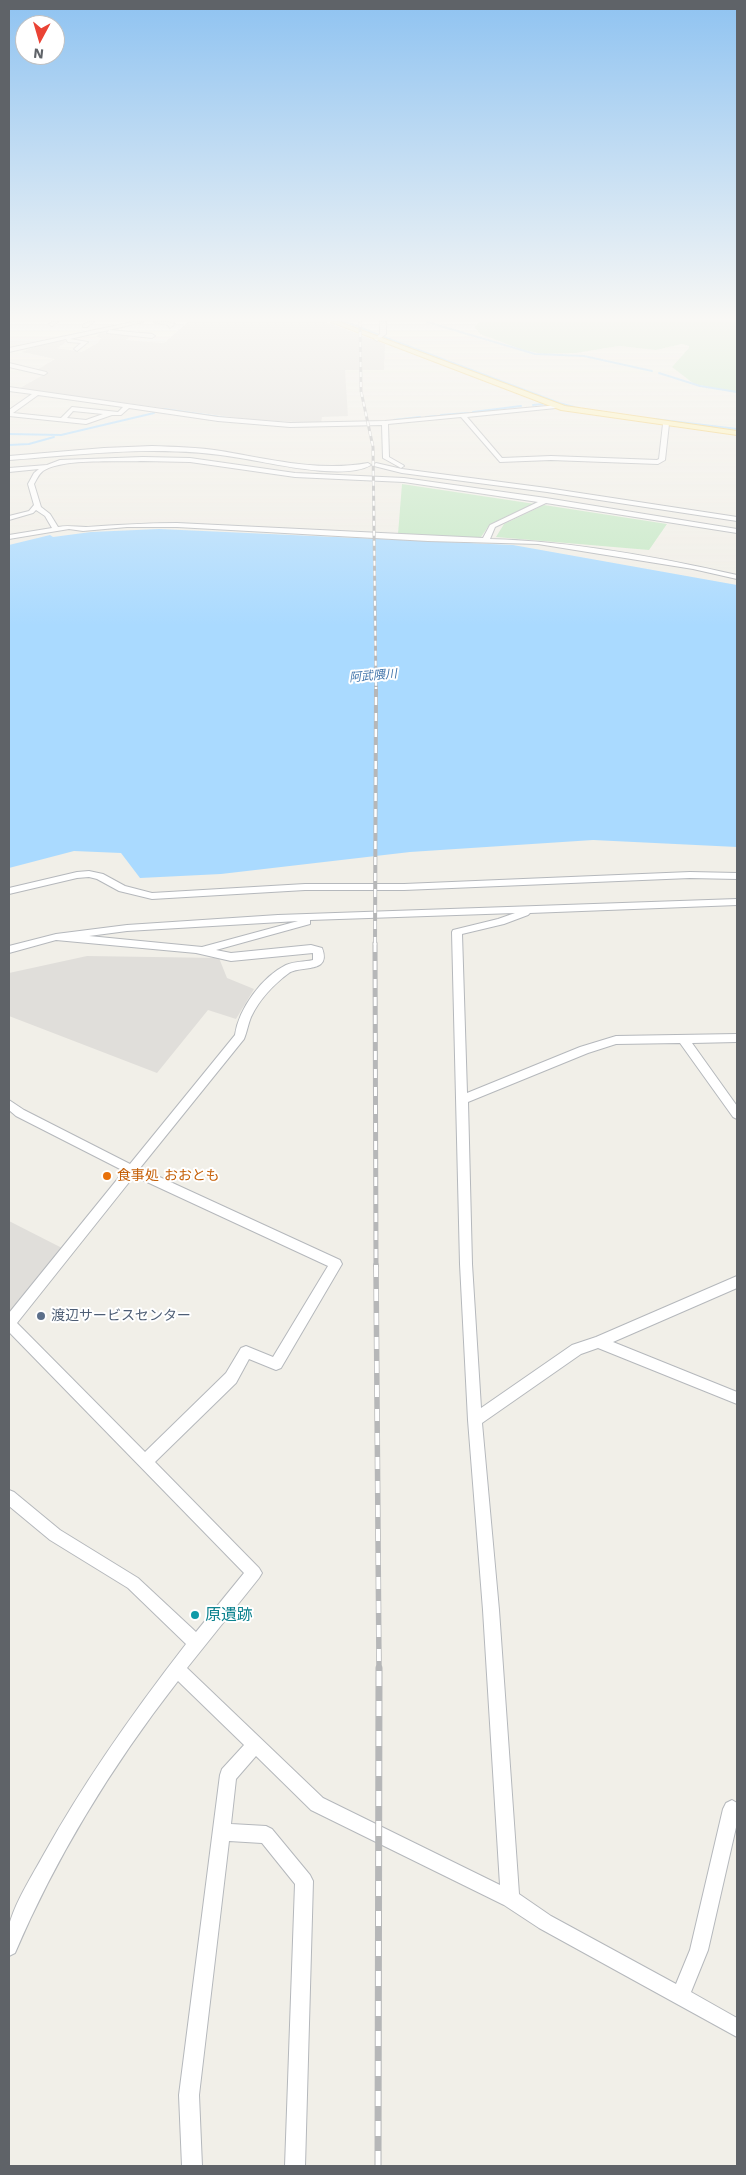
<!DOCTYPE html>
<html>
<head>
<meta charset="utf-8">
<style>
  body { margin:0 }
  #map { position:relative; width:746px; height:2175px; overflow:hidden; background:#f1efe8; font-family:"Work Sans",sans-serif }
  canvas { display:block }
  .frame { position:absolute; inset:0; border:10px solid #5f6368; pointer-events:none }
  .north { position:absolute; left:15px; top:15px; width:50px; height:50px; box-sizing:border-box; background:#fff; border:1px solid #bfc1c3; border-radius:50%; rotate:186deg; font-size:14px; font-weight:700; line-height:20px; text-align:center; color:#5f6368 }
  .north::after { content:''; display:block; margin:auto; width:18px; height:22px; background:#ea4335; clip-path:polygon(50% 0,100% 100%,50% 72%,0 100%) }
</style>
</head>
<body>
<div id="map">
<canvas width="746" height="2175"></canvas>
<div class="frame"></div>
<div class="north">N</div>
</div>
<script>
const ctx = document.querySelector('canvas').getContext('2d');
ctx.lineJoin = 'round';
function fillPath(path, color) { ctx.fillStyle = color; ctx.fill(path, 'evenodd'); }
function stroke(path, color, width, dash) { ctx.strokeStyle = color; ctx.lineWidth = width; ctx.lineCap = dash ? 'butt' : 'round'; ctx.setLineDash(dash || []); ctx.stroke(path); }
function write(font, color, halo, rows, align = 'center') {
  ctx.font = font + ' "Work Sans","Noto Sans JP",sans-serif'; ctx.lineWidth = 4; ctx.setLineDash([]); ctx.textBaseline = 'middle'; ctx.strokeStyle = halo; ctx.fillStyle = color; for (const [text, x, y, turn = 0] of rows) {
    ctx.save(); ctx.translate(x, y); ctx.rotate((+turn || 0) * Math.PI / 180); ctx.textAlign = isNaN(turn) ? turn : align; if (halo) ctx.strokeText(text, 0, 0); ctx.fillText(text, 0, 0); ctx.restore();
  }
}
fillPath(new Path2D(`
  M 188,322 L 326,322 L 385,344 L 384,370 L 345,370 L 348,416 L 322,417 L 321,423 L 254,420 L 18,389 L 47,373 L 37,370 L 55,359 L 22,352 L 31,348 L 59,340 L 68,341 L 57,348 L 82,352 L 97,343 L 101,338 L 96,337 L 101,332 L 131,335 L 126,340 L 164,343 Z
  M 87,956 L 219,958 L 227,978 L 254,989 L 236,1019 L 208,1010 L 157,1073 L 9,1016 L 9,973 Z
  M 9,1221 L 62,1248 L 9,1313 Z`), '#e0deda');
fillPath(new Path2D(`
  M 479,322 L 737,322 L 737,393 L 694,384 L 672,367 L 689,348 L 689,346 L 682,344 L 656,350 L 619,346 L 576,353 L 543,354 L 523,350 L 480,334 L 475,327 Z
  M 402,484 L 535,504 L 490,524 L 481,537 L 477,538 L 398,534 Z
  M 544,505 L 667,524 L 649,550 L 496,537 L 504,524 Z`), '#c5e8c5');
fillPath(new Path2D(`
  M 159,529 L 513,545 L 737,585 L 737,847 L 593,840 L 410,852 L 221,874 L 140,878 L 121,853 L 74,851 L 9,868 L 9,545 L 50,535 L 53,537 L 91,532 Z`), '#aadaff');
stroke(new Path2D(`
  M 346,322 L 379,335
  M 427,322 L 535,354 L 584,356 L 652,371
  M 384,337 L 559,403 L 581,409
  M 659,373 L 700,386 L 737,392
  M 533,405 L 543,404
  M 164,409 L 226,418
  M 473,412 L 521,406
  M 441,415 L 468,413
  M 426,417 L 436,416
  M 654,419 L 737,429
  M 394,420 L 420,417
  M 9,434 L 61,435 L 154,413
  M 9,445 L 29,444 L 54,437`), '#aadaff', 2);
const minor = new Path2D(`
  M 52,322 L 58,322 L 52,326 L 49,324 Z
  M 88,322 L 94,322 L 87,327 L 83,327 L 83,325 Z
  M 133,322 L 143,322 L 70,339 L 88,342 L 77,351 L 74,349 L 81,343 L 68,342 L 66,339 L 9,352 L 9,348 Z
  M 154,322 L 168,322 L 175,324 L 170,328 L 168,325 Z
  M 380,322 L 386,322 L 386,334 L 377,341 L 374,339 L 380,334 Z
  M 109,330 L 152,334 L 155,336 L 152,338 L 107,333 Z
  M 9,363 L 46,372 L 47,373 L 44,375 L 9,367 Z
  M 9,387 L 218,417 L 290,423 L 385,421 L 558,405 L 556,408 L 467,417 L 502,458 L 551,456 L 657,460 L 659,459 L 663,424 L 666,422 L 669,424 L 665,460 L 658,464 L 551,460 L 500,462 L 461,417 L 388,424 L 389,457 L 403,465 L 404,466 L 401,468 L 383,458 L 382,425 L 290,427 L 218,421 L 129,408 L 121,415 L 112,415 L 86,424 L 9,416 L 9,410 L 32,394 L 9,391 ZM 38,395 L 123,407 L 118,412 L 72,407 L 61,418 L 13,413 ZM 73,411 L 103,414 L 86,420 L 67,418 Z
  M 152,446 C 175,447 198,447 221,451 C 270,459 318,472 368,463 L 371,465 C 344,481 271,463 240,458 C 163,444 86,454 9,460 L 9,456 L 104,448 Z
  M 143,457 L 190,458 L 295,473 L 404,478 L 546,498 L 737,529 L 737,533 L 546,503 L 495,527 L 490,539 C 571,541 658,557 737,575 L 737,579 L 693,569 L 538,544 L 428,541 L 177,527 L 127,527 L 83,531 L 69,529 L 9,539 L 9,535 L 52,528 L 45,516 L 36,510 L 33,513 L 9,520 L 9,516 L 29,511 L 34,505 L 28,484 L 34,473 L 39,469 L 9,472 L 9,468 L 47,465 L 60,460 ZM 143,461 L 190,462 L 295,477 L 404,482 L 538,502 L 490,525 L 483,538 L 177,523 C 146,523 117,525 86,527 C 76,527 68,525 58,527 L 50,514 L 41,507 L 34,484 C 37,479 38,475 43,471 C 62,458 118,462 143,461 Z
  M 376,463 L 402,469 L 547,488 L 737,517 L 737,521 L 547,492 L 402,473 L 374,466 L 373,465 Z
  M 89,871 L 103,874 L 125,886 L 152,893 L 305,884 L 404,884 L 690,872 L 737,873 L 737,879 L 690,878 L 404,890 L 305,890 L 152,899 L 119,891 L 97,879 L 89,877 L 77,878 L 9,894 L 9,888 L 77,872 Z
  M 737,899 L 737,905 L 530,913 L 528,915 L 504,924 L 462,934 L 467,1093 L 580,1047 L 616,1036 L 737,1034 L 737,1042 L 692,1043 L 737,1106 L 737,1119 L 733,1117 L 680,1043 L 616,1044 L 588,1053 L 468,1102 L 472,1264 L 481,1408 L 572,1345 L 596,1337 L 737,1276 L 737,1288 L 613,1342 L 737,1392 L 737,1404 L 598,1348 L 581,1354 L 482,1423 L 499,1610 L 519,1894 L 551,1916 L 676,1984 L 690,1950 L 723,1809 L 726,1803 L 732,1800 L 737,1803 L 737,1823 L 708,1950 L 691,1992 L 737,2018 L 737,2037 L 539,1928 L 504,1905 L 311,1810 L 256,1756 L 236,1779 L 231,1824 L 266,1826 L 272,1829 L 310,1875 L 313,1881 L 305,2166 L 285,2166 L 295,1884 L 262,1843 L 229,1841 L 199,2095 L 202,2166 L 182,2166 L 179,2095 L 220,1775 L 222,1769 L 244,1745 L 178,1681 C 112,1766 57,1855 15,1953 L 9,1956 C 9,1947 7,1935 9,1926 C 14,1904 33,1874 44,1854 C 85,1780 134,1711 186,1644 L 128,1588 L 50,1540 L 9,1506 L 9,1490 L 14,1492 L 60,1530 L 138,1578 L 196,1632 L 244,1573 L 9,1332 L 9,1313 L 124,1171 L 16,1116 L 9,1110 L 9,1100 L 24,1110 L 130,1164 L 235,1035 C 239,1008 262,977 286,965 C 295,961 304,962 313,960 L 313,953 L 231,961 L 196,953 L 56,940 L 9,953 L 9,946 L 56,934 L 127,925 L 278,915 ZM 515,913 L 498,919 L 453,930 L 452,932 L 460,1264 L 468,1420 L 483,1610 L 500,1885 L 323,1798 L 187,1668 L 259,1578 L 262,1573 L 259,1568 L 155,1462 L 236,1383 L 249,1359 L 276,1370 L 281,1368 L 342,1264 L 340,1260 L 140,1168 L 244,1039 C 247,1032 248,1024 251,1017 C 259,1000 274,984 289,973 C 301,965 332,974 322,948 L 311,945 L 231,953 L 216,950 L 310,924 L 310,920 ZM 298,921 L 202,947 L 89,936 L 127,931 ZM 134,1176 L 328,1266 L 273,1357 L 246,1346 L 241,1348 L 226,1373 L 145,1452 L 17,1323 Z`);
const major = new Path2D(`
  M 331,322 L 339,322 L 565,406 L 737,431 L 737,435 L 561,410 Z`);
stroke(minor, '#b5b8bc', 2);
stroke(major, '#f2c960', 2);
fillPath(minor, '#fff');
fillPath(major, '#fff2af');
const railFar4 = new Path2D(`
  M 360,322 L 361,391 L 373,447 L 376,689`);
const railFar3 = new Path2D(`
  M 375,945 L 376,687`);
const railFar2 = new Path2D(`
  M 375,943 L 376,1266`);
const railFar1 = new Path2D(`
  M 376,1265 L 379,1669`);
const rail = new Path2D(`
  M 378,2166 L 379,1668`);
stroke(railFar4, '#b6b7b8', 3);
stroke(railFar3, '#b6b7b8', 4);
stroke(railFar2, '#b6b7b8', 5);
stroke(railFar1, '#b6b7b8', 5.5);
stroke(rail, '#b6b7b8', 7);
stroke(railFar4, '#fff', 2, [5]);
stroke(railFar3, '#fff', 2.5, [8]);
stroke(railFar2, '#fff', 3, [9]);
stroke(railFar1, '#fff', 4, [12]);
stroke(rail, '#fff', 5, [15]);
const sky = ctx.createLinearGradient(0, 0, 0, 626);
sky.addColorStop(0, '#8fc3f1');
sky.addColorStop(0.51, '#f9f8f5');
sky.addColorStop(1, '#f9f8f500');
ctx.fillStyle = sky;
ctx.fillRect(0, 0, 746, 626);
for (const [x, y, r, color] of [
  [107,1176,5,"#e8710a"],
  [41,1316,5,"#5c6f8a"],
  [195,1615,5,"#0f9aa8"]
]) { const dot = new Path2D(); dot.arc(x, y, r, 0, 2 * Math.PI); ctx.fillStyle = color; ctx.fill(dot); stroke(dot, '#fff', 2); }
write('italic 12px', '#4174aa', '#fff', [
  ["阿武隈川",373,676,-5]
]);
write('14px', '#c56008', '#fff', [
  ["食事処 おおとも",117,1176]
], 'left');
write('14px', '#4e5e75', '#fff', [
  ["渡辺サービスセンター",51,1316]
], 'left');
write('16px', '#0d838f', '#fff', [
  ["原遺跡",205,1615]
], 'left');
</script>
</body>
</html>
